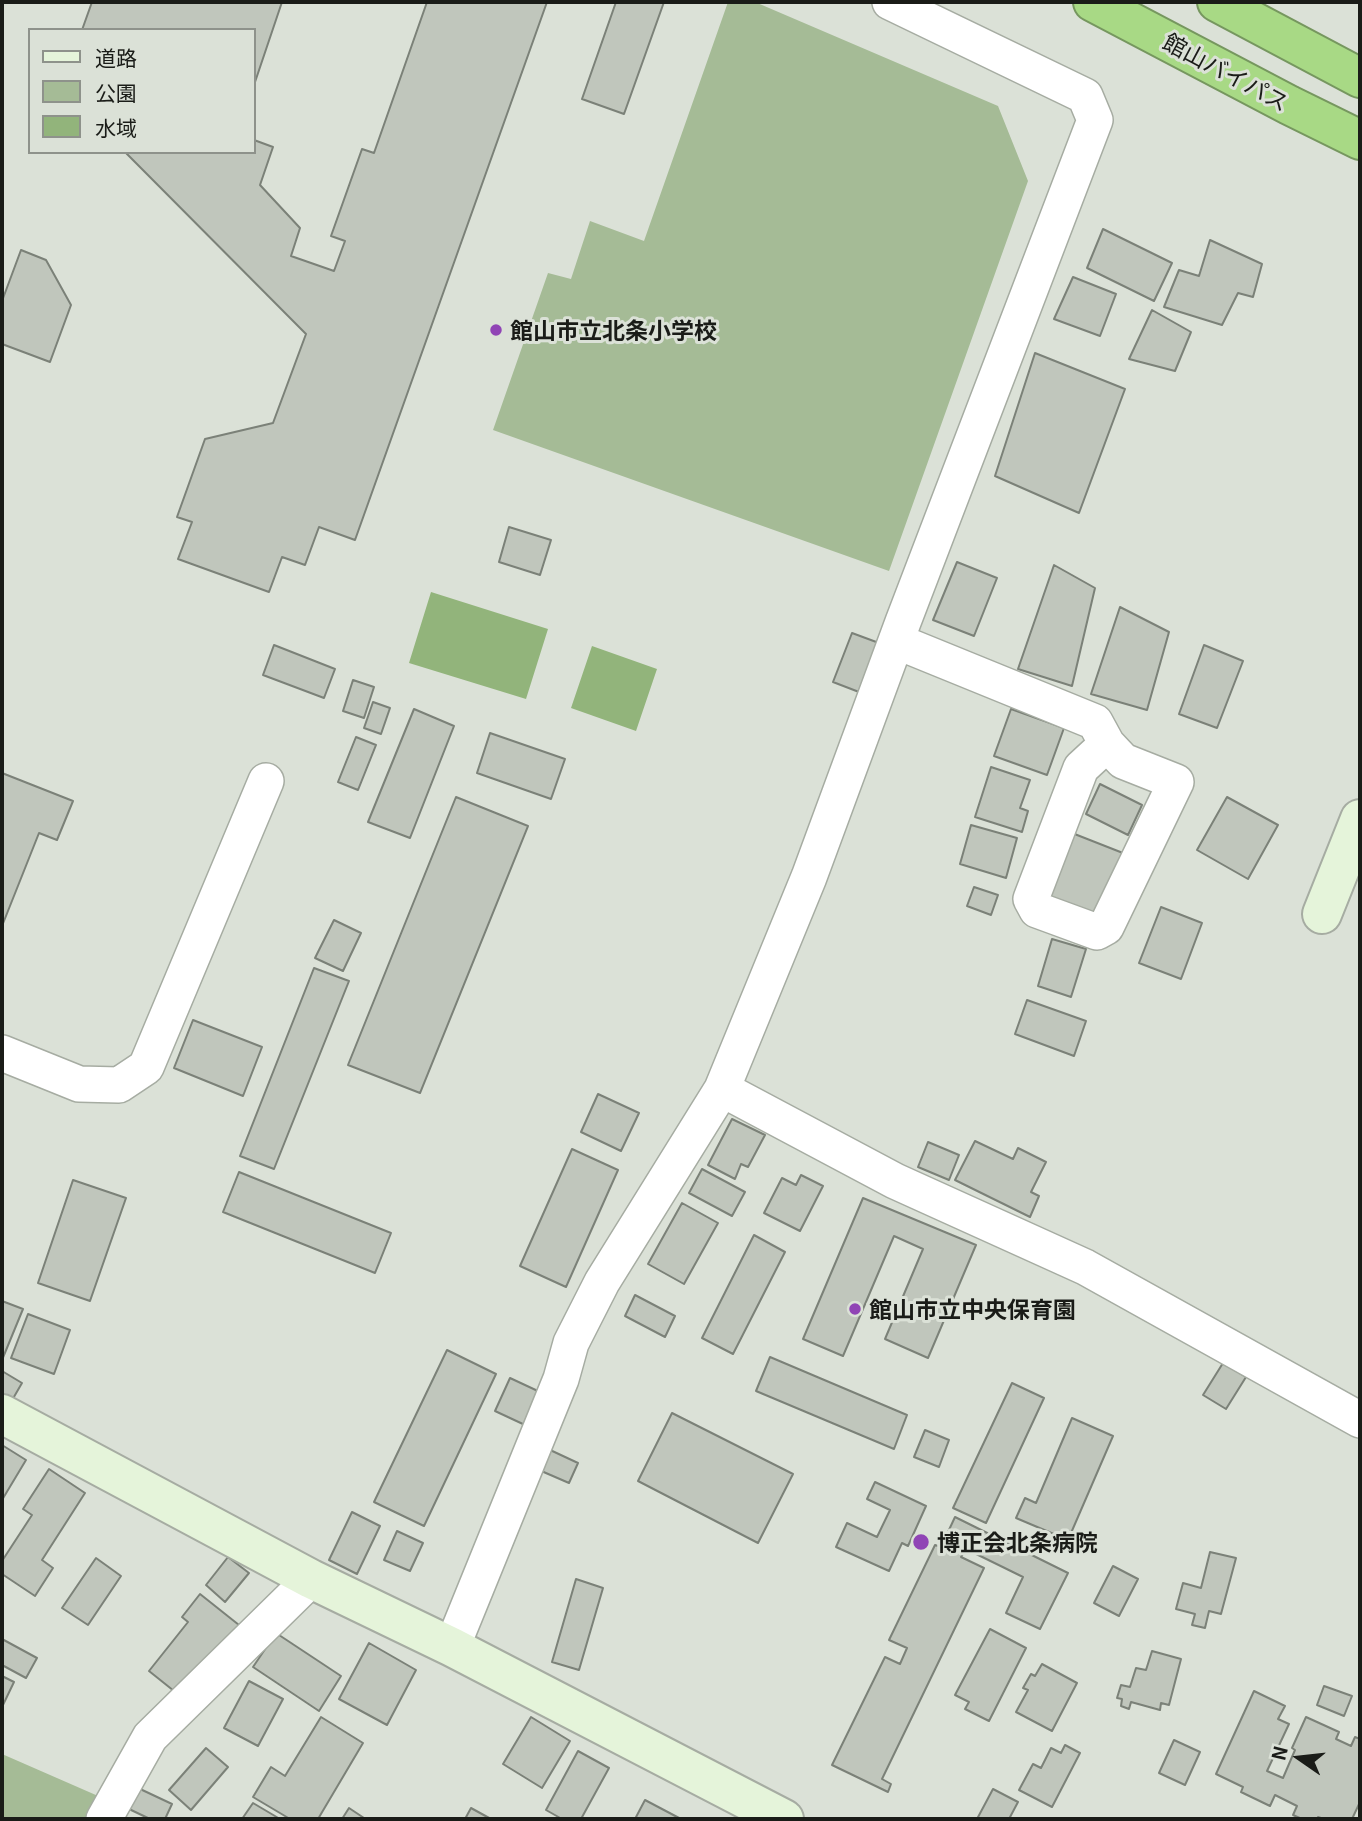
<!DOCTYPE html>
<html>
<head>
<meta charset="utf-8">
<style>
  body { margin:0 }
  #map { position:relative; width:1362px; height:1821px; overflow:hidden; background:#dbe1d7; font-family:Georgia,"Noto Sans JP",serif }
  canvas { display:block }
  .frame { position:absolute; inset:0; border:4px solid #1a1c18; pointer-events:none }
  .legend { position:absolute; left:28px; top:28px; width:228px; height:126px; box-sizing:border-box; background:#dbe1d7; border:2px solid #8e928b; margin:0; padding:9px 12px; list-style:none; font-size:21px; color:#1a1c18 }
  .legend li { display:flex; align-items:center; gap:14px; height:35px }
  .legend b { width:35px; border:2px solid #8e928b }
  .north { position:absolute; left:1264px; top:1723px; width:70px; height:70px; -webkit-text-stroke:5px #dbe1d7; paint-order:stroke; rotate:284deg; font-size:19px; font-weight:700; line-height:28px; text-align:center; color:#1a1c18 }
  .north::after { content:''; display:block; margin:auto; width:24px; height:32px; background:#1a1c18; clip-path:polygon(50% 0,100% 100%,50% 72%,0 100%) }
</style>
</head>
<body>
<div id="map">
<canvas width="1362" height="1821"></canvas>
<div class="frame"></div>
<ul class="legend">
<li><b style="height:9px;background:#e5f4da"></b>道路</li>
<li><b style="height:19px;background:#a5bb96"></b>公園</li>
<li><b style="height:19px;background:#92b47b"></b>水域</li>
</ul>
<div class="north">N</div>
</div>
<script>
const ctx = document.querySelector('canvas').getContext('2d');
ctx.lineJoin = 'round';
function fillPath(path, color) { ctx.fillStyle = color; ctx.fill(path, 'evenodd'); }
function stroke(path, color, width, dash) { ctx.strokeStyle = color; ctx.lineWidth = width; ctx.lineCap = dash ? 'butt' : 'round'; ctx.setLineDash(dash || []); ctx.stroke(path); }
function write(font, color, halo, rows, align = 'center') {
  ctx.font = font + ' Georgia,"Noto Sans JP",serif'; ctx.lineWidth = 6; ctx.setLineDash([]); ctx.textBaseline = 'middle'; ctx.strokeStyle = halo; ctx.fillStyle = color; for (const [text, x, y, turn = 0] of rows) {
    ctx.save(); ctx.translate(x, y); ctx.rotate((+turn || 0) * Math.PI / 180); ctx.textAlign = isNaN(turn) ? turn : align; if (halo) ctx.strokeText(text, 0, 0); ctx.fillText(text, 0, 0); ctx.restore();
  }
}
fillPath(new Path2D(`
  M 728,2 L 755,2 L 998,106 L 1028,181 L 889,571 L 493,430 L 548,273 L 571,279 L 590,221 L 644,241 Z
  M 2,1754 L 105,1799 L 98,1819 L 2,1819 Z`), '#a5bb96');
fillPath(new Path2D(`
  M 431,592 L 548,629 L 526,699 L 409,663 Z
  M 592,646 L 657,669 L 636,731 L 571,708 Z`), '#92b47b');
const building = new Path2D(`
  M 92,2 L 282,2 L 254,85 L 254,30 L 82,30 Z
  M 427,2 L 547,2 L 355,540 L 319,527 L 305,565 L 282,557 L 269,592 L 178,559 L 192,522 L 177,517 L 205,439 L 273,423 L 306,334 L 125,152 L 254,152 L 254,140 L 273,147 L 260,185 L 300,228 L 291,256 L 334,271 L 345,241 L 331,236 L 362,149 L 374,153 Z
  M 616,2 L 664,2 L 624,114 L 582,99 Z
  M 1103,229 L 1172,263 L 1154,301 L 1087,268 Z
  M 1210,240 L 1262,264 L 1253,297 L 1238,293 L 1222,325 L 1164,307 L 1179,270 L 1199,276 Z
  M 21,250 L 46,260 L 71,305 L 50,362 L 2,344 L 2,301 Z
  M 1073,277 L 1116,294 L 1100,336 L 1054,319 Z
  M 1152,310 L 1191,332 L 1175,371 L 1129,359 Z
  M 1035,353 L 1125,389 L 1079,513 L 995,476 Z
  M 509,527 L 551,540 L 540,575 L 499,562 Z
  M 957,562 L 997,578 L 974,636 L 933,620 Z
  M 1054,565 L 1095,588 L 1072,686 L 1018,669 Z
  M 1120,607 L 1169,632 L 1147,710 L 1091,694 Z
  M 852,633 L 879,643 L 859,692 L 833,682 Z
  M 274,645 L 335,669 L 324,698 L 263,675 Z
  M 1204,645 L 1243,661 L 1217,728 L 1179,714 Z
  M 353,680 L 374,687 L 364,718 L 343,711 Z
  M 373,702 L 390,708 L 381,734 L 364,728 Z
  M 414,709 L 454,726 L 410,838 L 368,822 Z
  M 1011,709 L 1064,728 L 1047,775 L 994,756 Z
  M 490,733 L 565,759 L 551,799 L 477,773 Z
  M 356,737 L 376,745 L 358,790 L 338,782 Z
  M 991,767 L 1030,780 L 1020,808 L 1028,811 L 1022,832 L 975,817 Z
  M 2,773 L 73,801 L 57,840 L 39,833 L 2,926 Z
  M 1100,784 L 1142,805 L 1128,835 L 1086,814 Z
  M 456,797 L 528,826 L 420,1093 L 348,1065 Z
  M 1227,797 L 1278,825 L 1248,879 L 1197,850 Z
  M 971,825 L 1017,838 L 1006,878 L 960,864 Z
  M 1072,833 L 1128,855 L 1103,920 L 1046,897 Z
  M 974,887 L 998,895 L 991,915 L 967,906 Z
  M 1161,907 L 1202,923 L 1181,979 L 1139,963 Z
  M 334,920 L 361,933 L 343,971 L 315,958 Z
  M 1052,939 L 1086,949 L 1071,997 L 1038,986 Z
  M 314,968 L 349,981 L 274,1169 L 240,1156 Z
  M 1027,1000 L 1086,1021 L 1074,1056 L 1015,1034 Z
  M 193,1020 L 262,1047 L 243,1096 L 174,1068 Z
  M 598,1094 L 639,1113 L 621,1151 L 581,1132 Z
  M 732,1119 L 765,1135 L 748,1167 L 741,1164 L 735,1179 L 708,1165 Z
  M 975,1141 L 1013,1159 L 1018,1148 L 1046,1162 L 1031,1192 L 1039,1196 L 1030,1217 L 955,1180 Z
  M 928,1142 L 959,1155 L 949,1180 L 918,1167 Z
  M 572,1149 L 618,1170 L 566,1287 L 520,1266 Z
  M 702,1169 L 745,1192 L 732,1216 L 689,1193 Z
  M 239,1172 L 391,1233 L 375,1273 L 223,1212 Z
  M 801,1175 L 823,1186 L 800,1231 L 764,1213 L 782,1178 L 796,1185 Z
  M 73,1180 L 126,1198 L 90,1301 L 38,1283 Z
  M 863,1198 L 976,1245 L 928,1358 L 885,1339 L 923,1249 L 894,1236 L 843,1356 L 803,1339 Z
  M 682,1203 L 718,1223 L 684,1284 L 648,1264 Z
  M 754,1235 L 785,1252 L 733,1354 L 702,1338 Z
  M 635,1295 L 675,1316 L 665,1337 L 625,1316 Z
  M 2,1301 L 23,1309 L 2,1360 Z
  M 28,1314 L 70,1330 L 54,1374 L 11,1358 Z
  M 447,1350 L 496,1374 L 424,1526 L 374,1502 Z
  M 770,1357 L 907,1415 L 894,1449 L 756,1391 Z
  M 1223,1363 L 1246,1377 L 1226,1409 L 1203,1395 Z
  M 2,1371 L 22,1383 L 11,1402 L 2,1396 Z
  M 510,1378 L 540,1392 L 525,1425 L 495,1411 Z
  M 1012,1383 L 1044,1398 L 986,1523 L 953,1508 Z
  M 672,1413 L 793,1474 L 758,1543 L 638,1481 Z
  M 1072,1418 L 1113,1436 L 1068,1540 L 1016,1518 L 1025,1498 L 1036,1503 Z
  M 925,1430 L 949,1440 L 939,1467 L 914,1457 Z
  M 2,1445 L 26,1460 L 2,1500 Z
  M 548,1449 L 578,1463 L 569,1483 L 539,1470 Z
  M 49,1469 L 85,1493 L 42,1560 L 53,1568 L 35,1596 L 2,1574 L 2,1561 L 32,1515 L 23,1509 Z
  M 875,1482 L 926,1506 L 908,1546 L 902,1543 L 889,1571 L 836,1547 L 847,1523 L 877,1537 L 890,1510 L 867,1499 Z
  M 352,1512 L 380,1526 L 357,1574 L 329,1560 Z
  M 955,1517 L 1068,1573 L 1040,1629 L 1006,1613 L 1023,1577 L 966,1549 L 961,1557 L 984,1568 L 882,1779 L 891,1784 L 888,1792 L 832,1765 L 885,1657 L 900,1664 L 907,1648 L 889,1640 L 935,1545 L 941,1547 Z
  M 397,1531 L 423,1543 L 410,1571 L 384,1560 Z
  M 1210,1552 L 1236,1558 L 1221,1614 L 1209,1611 L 1205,1628 L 1192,1625 L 1195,1614 L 1176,1609 L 1183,1583 L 1201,1588 Z
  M 228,1557 L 249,1573 L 225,1602 L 206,1585 Z
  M 96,1558 L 121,1576 L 88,1625 L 62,1608 Z
  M 1113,1566 L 1138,1579 L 1119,1616 L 1094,1603 Z
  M 576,1579 L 603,1588 L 579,1670 L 552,1662 Z
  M 200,1594 L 244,1629 L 226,1652 L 218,1646 L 179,1695 L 149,1671 L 188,1622 L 182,1617 Z
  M 990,1629 L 1026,1648 L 989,1721 L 965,1709 L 969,1702 L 955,1695 Z
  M 276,1633 L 341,1676 L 319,1711 L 253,1667 Z
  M 2,1639 L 37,1658 L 26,1678 L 2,1665 Z
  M 369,1643 L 416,1670 L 387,1725 L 339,1699 Z
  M 1152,1651 L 1181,1659 L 1169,1705 L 1161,1703 L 1160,1710 L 1131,1702 L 1129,1709 L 1121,1706 L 1122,1699 L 1117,1698 L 1121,1685 L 1130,1687 L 1136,1668 L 1146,1670 Z
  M 1042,1664 L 1077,1683 L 1052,1731 L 1016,1712 L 1028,1690 L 1023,1688 L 1031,1674 L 1035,1676 Z
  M 2,1676 L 14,1682 L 2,1707 Z
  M 249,1681 L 283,1699 L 258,1746 L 224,1728 Z
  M 1324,1686 L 1352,1696 L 1344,1716 L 1317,1705 Z
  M 1254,1691 L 1285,1706 L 1278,1719 L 1289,1724 L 1267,1771 L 1283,1778 L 1295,1750 L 1292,1748 L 1306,1717 L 1339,1732 L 1336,1739 L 1351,1746 L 1355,1737 L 1360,1739 L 1360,1802 L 1352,1819 L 1324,1819 L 1318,1817 L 1317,1819 L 1302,1819 L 1293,1815 L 1297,1806 L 1275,1795 L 1270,1806 L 1241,1792 L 1243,1787 L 1216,1774 Z
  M 321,1717 L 363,1743 L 318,1819 L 290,1819 L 253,1797 L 271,1767 L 285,1776 Z
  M 531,1717 L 570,1741 L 542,1788 L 503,1764 Z
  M 1174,1740 L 1200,1752 L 1185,1785 L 1159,1773 Z
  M 1065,1745 L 1080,1753 L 1052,1807 L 1019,1790 L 1033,1764 L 1041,1768 L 1051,1748 L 1061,1753 Z
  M 206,1748 L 228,1767 L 191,1810 L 169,1790 Z
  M 578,1751 L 609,1768 L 581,1819 L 562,1819 L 546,1810 Z
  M 138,1788 L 172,1804 L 165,1819 L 150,1819 L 129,1809 Z
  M 993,1789 L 1018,1802 L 1009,1819 L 977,1819 Z
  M 645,1800 L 681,1819 L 635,1819 Z
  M 253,1803 L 280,1819 L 242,1819 Z
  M 349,1808 L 364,1818 L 363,1819 L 342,1819 Z
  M 471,1808 L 491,1819 L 465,1819 Z`);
fillPath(building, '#c0c6bc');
stroke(building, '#7b8178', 2);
const street = new Path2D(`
  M 896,641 L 1095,722 L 1107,744 L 1123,761 L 1176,782 L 1106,927 L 1097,932 L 1037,910 L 1031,899 L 1081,768 L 1107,744
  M 2,1053 L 79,1084 L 119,1085 L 146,1067 L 266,781
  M 722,1089 L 895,1181 L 1085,1267 L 1360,1420
  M 452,1647 L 561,1379 L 571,1343 L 602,1282 L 722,1089 L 809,877 L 903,622 L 1095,120 L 1085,96 L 890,2
  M 104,1819 L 150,1737 L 311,1579`);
const secondary = new Path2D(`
  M 1322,914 L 1360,819
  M 2,1414 L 311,1579 L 452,1647 L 784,1819`);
const highway = new Path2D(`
  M 1093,2 L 1289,105 L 1360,140
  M 1217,2 L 1360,78`);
stroke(street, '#a6aca2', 38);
stroke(secondary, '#a6aca2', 42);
stroke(highway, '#76975f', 42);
stroke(street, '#fff', 35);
stroke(secondary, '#e5f4da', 38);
stroke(highway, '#a8d985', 38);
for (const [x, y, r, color] of [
  [496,330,7,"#9044b5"],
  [855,1309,7,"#9044b5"],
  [921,1542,9,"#9044b5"]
]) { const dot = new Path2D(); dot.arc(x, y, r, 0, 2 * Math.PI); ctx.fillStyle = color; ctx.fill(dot); stroke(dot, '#dbe1d7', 2.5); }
write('23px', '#1a1c18', '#dbe1d7', [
  ["館山バイパス",1226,72,28]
]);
write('bold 23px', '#1a1c18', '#dbe1d7', [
  ["館山市立北条小学校",510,330],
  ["館山市立中央保育園",869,1309],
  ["博正会北条病院",937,1542]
], 'left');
</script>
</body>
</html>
